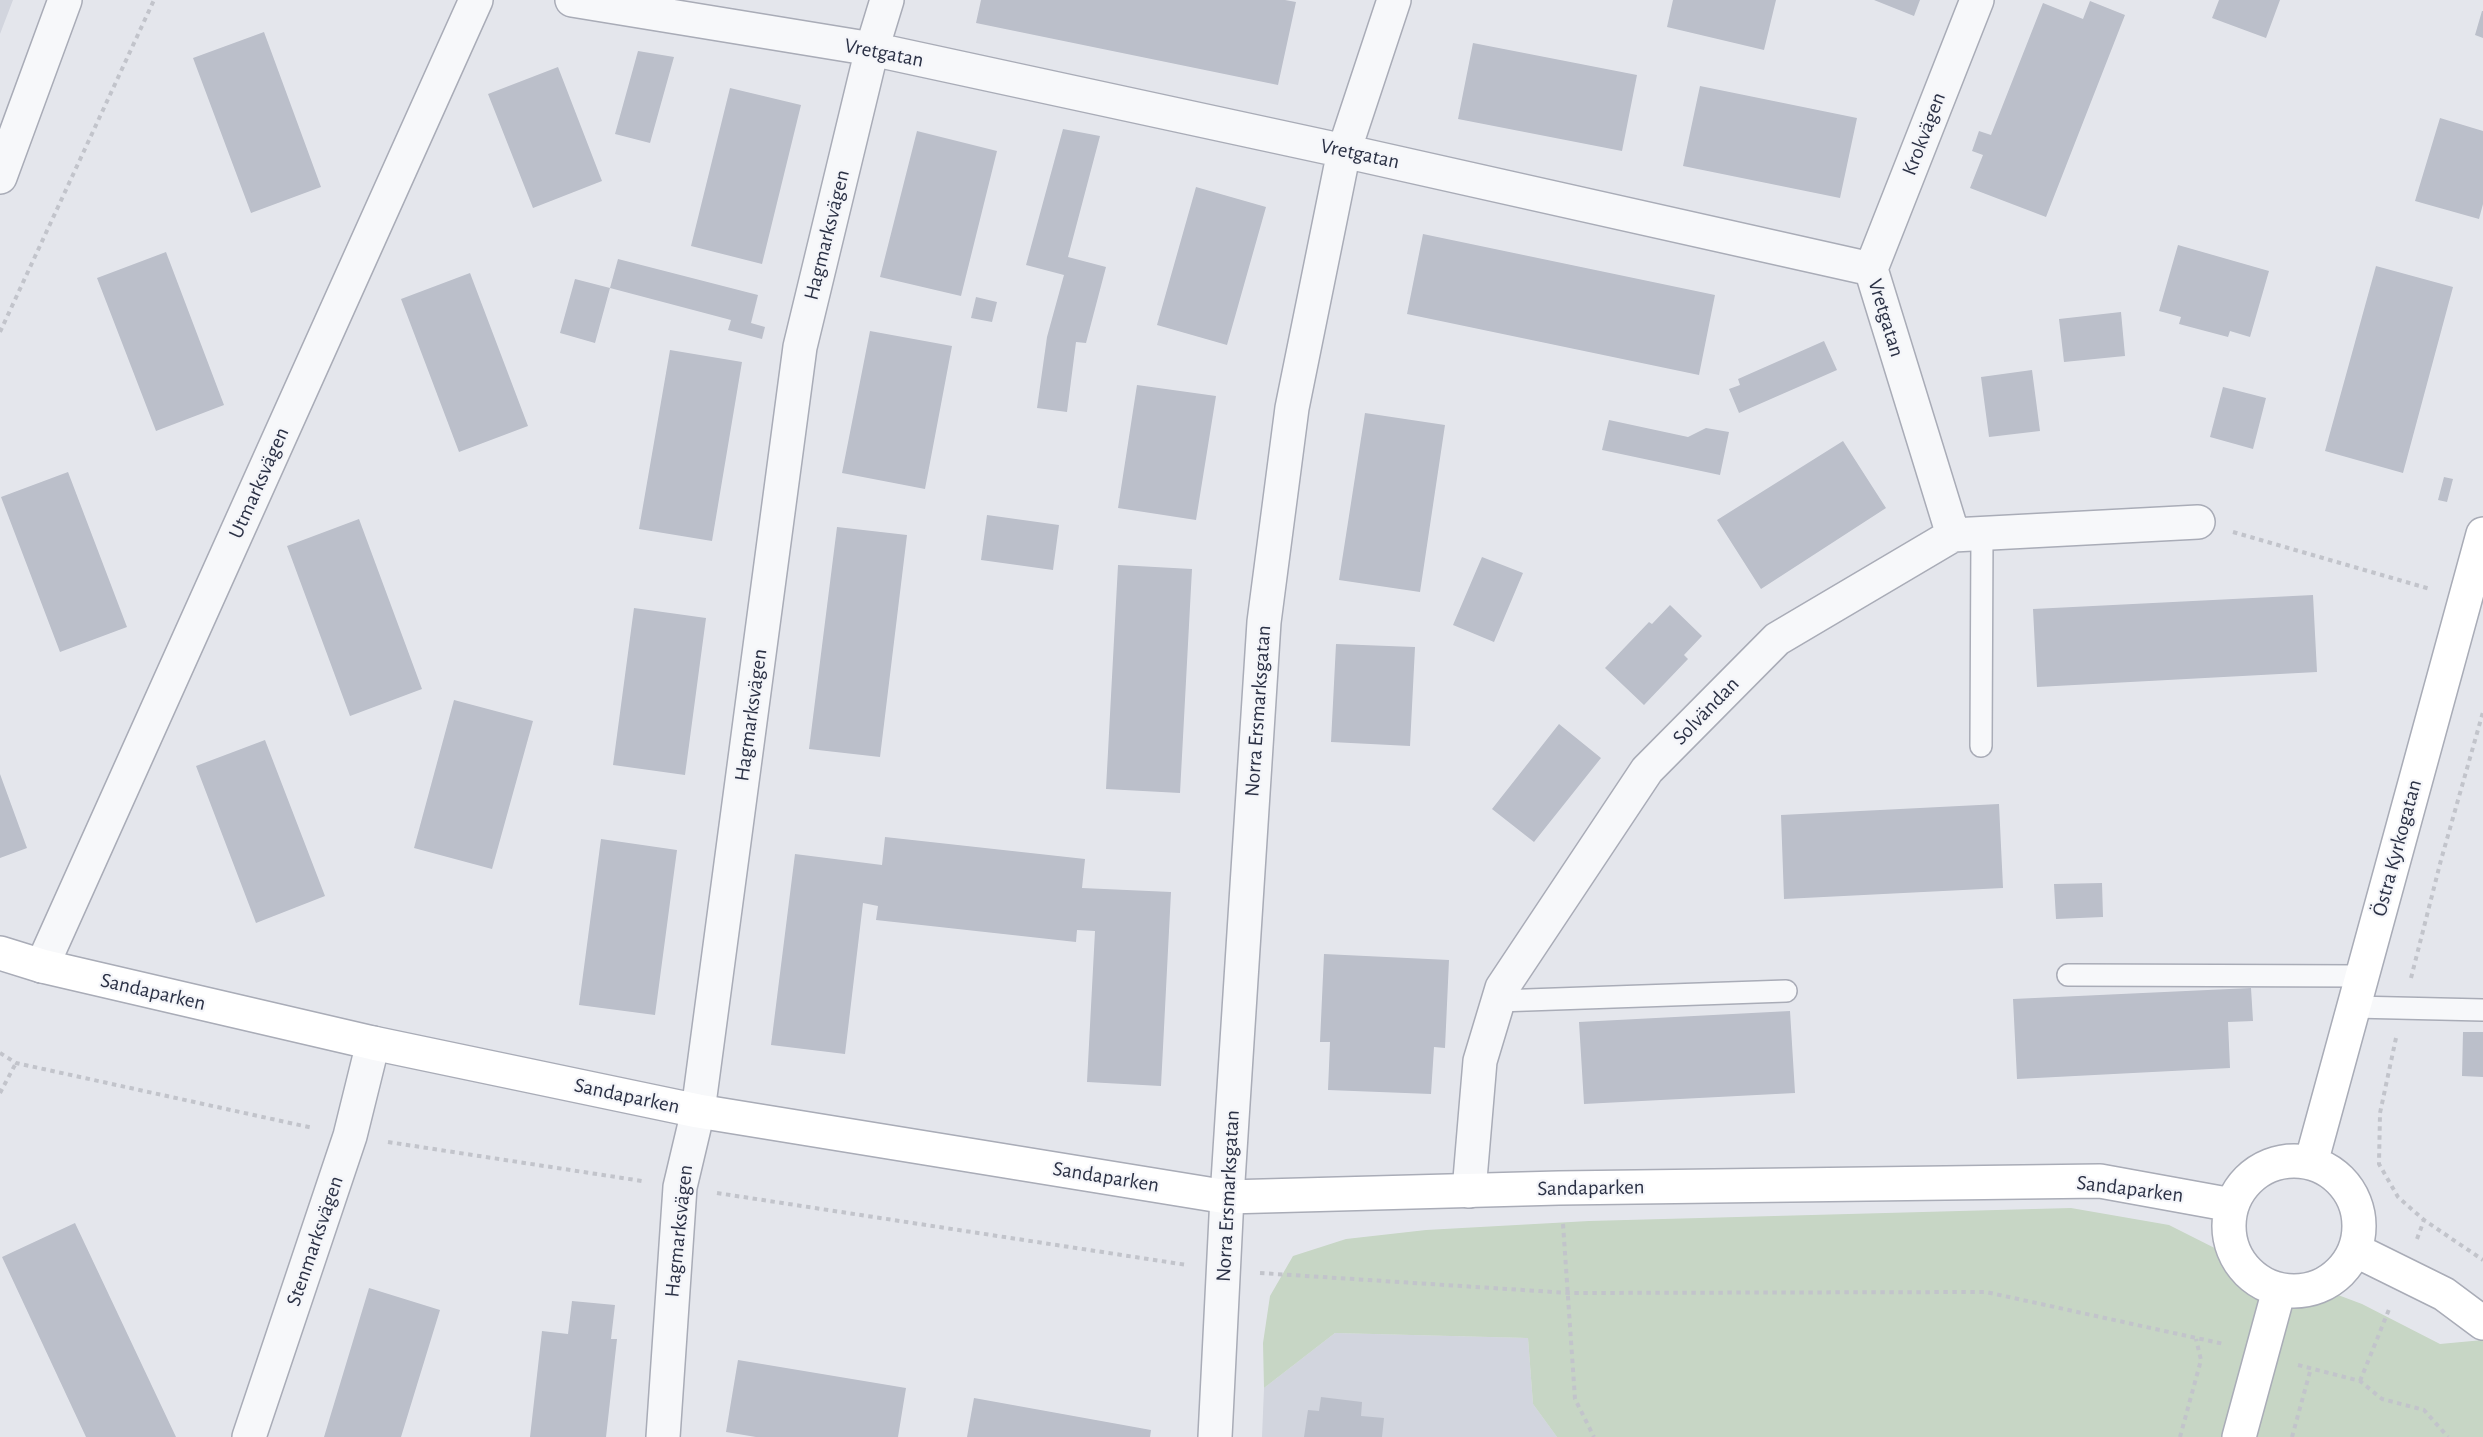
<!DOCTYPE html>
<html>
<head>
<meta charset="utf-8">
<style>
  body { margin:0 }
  canvas { display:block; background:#e4e6ec }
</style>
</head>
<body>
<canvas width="2483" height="1437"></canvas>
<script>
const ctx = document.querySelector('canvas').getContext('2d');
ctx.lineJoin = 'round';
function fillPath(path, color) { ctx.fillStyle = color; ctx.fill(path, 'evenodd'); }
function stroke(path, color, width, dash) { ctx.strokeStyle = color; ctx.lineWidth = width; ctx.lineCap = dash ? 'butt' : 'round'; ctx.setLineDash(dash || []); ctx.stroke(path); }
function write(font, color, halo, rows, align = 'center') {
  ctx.font = font + ' "Alegreya Sans",sans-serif'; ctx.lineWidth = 4.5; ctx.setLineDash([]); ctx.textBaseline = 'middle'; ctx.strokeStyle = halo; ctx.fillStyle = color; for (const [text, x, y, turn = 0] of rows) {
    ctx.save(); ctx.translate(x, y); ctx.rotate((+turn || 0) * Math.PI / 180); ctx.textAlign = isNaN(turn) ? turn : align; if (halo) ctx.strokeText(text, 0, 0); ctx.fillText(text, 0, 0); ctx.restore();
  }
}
fillPath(new Path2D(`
  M 0,0 L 13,0 L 0,34 Z
  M 1335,1333 L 1528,1338 L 1533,1404 L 1557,1437 L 1262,1437 L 1264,1388 Z`), '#d2d5de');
fillPath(new Path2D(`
  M 2071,1208 L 2169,1225 L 2284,1283 L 2322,1289 L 2362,1304 L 2440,1344 L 2483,1340 L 2483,1437 L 1557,1437 L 1533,1404 L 1528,1338 L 1335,1333 L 1264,1388 L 1263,1343 L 1270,1296 L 1293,1256 L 1346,1239 L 1426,1230 L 1589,1221 Z`), '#c7d6c5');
fillPath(new Path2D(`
  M 981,0 L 1285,0 L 1296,2 L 1278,85 L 976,23 Z
  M 1673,0 L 1776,0 L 1764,50 L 1667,27 Z
  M 1874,0 L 1920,0 L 1914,16 Z
  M 2219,0 L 2280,0 L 2266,38 L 2212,18 Z
  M 2090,1 L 2125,15 L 2046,217 L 1970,188 L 1983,155 L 1972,151 L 1979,131 L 1991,135 L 2043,3 L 2083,19 Z
  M 2482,11 L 2483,11 L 2483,38 L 2475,35 Z
  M 264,32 L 321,187 L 251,213 L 193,58 Z
  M 1473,43 L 1637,75 L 1622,151 L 1458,119 Z
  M 638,51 L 674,57 L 650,143 L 615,134 Z
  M 558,67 L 602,181 L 533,208 L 488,94 Z
  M 1700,86 L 1857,118 L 1840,198 L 1683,166 Z
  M 730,88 L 801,105 L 762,264 L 691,246 Z
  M 2440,118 L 2483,131 L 2483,204 L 2479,219 L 2415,201 Z
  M 1063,129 L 1100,136 L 1068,257 L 1106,267 L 1086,343 L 1076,342 L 1067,412 L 1037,408 L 1047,337 L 1064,275 L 1026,265 Z
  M 917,131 L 997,151 L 961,296 L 880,277 Z
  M 1196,187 L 1266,207 L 1227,345 L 1157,325 Z
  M 1423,234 L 1715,295 L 1699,375 L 1407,314 Z
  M 2178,245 L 2269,271 L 2250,337 L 2230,331 L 2228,337 L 2179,324 L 2181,317 L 2159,311 Z
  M 166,252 L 224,405 L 156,431 L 97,278 Z
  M 618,259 L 758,295 L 751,323 L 765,327 L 762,339 L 728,330 L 731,320 L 610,288 L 595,343 L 560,333 L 575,279 L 610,288 Z
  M 2376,266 L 2453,287 L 2403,473 L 2325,451 Z
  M 470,273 L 528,426 L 459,452 L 401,299 Z
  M 976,297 L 997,302 L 992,322 L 971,318 Z
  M 2121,312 L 2125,356 L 2064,362 L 2059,319 Z
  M 870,331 L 952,346 L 925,489 L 842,473 Z
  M 1824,341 L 1837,370 L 1739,413 L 1729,389 L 1740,385 L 1738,379 Z
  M 670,350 L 742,362 L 712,541 L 639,529 Z
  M 2032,370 L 2040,431 L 1989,437 L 1981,377 Z
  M 1137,385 L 1216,396 L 1196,520 L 1118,508 Z
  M 2223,387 L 2266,398 L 2253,449 L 2210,437 Z
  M 1365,413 L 1445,425 L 1420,592 L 1339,580 Z
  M 1609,420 L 1688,437 L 1706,428 L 1729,432 L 1720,475 L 1602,450 Z
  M 1843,441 L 1886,508 L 1761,589 L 1717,520 Z
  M 68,472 L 127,627 L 60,652 L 1,497 Z
  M 2444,477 L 2453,479 L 2447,502 L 2438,500 Z
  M 987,515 L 1059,525 L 1053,570 L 981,560 Z
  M 359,519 L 422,689 L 350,716 L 287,546 Z
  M 837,527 L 907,535 L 880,757 L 809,749 Z
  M 1482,557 L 1523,573 L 1494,642 L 1453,625 Z
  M 1118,565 L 1192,569 L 1180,793 L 1106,789 Z
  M 2313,595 L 2317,672 L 2037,687 L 2033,609 Z
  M 1670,605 L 1702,636 L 1684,655 L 1688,659 L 1644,705 L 1605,668 L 1649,622 L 1652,624 Z
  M 634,608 L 706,618 L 685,775 L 613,765 Z
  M 1336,644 L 1415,647 L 1410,746 L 1331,742 Z
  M 454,700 L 533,721 L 492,869 L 414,848 Z
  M 1559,724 L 1601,758 L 1534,842 L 1492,809 Z
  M 265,740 L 325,896 L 256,923 L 196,766 Z
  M 0,774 L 27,848 L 0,858 Z
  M 1999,804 L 2003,888 L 1784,899 L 1781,815 Z
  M 885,837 L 1085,859 L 1082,888 L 1171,892 L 1161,1086 L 1087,1082 L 1095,931 L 1077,930 L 1076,942 L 876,920 L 878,906 L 863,903 L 845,1054 L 771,1045 L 795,854 L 882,865 Z
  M 601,839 L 677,850 L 655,1015 L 579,1005 Z
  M 2102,883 L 2103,917 L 2056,919 L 2054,884 Z
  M 1324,954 L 1449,960 L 1445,1048 L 1434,1047 L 1431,1094 L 1328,1090 L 1330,1042 L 1320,1042 Z
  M 2251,988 L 2253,1021 L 2228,1022 L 2230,1068 L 2017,1079 L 2013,999 Z
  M 1790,1011 L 1795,1093 L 1584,1104 L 1579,1022 Z
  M 2463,1032 L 2483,1032 L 2483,1077 L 2462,1076 Z
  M 75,1223 L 176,1437 L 86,1437 L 2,1257 Z
  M 369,1288 L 440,1310 L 401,1437 L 324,1437 Z
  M 572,1301 L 615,1305 L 611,1339 L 617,1339 L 606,1437 L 530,1437 L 542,1331 L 568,1334 Z
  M 738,1360 L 906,1388 L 898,1437 L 756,1437 L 726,1432 Z
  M 1321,1397 L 1362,1402 L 1361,1416 L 1384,1418 L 1382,1437 L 1304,1437 L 1308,1410 L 1319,1411 Z
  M 974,1398 L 1151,1430 L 1150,1437 L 967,1437 Z`), '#bbbfca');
const lane = new Path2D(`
  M 1981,746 L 1982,533
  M 2068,975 L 2362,976
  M 1498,1001 L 1786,991
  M 2354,1007 L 2483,1010`);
const street = new Path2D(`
  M 572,0 L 872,49 L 1344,151 L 1871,269 L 1953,535
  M 0,177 L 65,0
  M 1871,269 L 1977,0
  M 42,966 L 476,0
  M 1469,1191 L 1480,1061 L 1502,988 L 1647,770 L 1777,639 L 1953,535 L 2198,522
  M 249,1437 L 350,1136 L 373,1043
  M 663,1437 L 680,1187 L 698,1111 L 800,347 L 872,49 L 887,0
  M 1215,1437 L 1227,1197 L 1264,622 L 1292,408 L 1344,151 L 1394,0`);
const secondary = new Path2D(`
  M 0,953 L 42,966 L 373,1043 L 698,1111 L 1227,1197 L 1559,1188 L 2100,1181 L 2232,1205
  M2229 1226a65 65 0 1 1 130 0a65 65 0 1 1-130 0Z
  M 2311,1163 L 2483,534
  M 2355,1250 L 2444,1294 L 2483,1323
  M 2239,1437 L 2279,1290`);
stroke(lane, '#a9acb7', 24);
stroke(street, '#a9acb7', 36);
stroke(secondary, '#a9acb7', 36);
stroke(new Path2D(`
  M 0,332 L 154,0
  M 2233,532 L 2430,589
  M 2411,978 L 2441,860 L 2483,712
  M 2396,1038 L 2380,1113 L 2379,1164 L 2398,1197 L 2424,1220 L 2483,1260
  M 0,1053 L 16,1063 L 313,1128
  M 0,1093 L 16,1063
  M 388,1142 L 642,1181
  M 717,1193 L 1187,1265
  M 1563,1224 L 1575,1399 L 1594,1437
  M 2417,1239 L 2424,1220
  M 1260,1273 L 1569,1293 L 1986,1292 L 2224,1344
  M 2298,1365 L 2360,1381 L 2382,1399 L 2424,1410 L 2448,1437
  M 2360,1381 L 2390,1307
  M 2180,1437 L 2201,1360 L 2196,1339
  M 2292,1437 L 2311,1368`), '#c2c4cb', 4, [4.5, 4.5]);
stroke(lane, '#f7f8fa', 21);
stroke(street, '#f7f8fa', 33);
stroke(secondary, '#fff', 33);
write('21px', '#2b3145', '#f4f5f9', [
  ["Vretgatan",884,53,11],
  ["Krokvägen",1924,134,-69],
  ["Vretgatan",1360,154,12],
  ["Hagmarksvägen",827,235,-76],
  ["Vretgatan",1886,318,73],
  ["Utmarksvägen",259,483,-66],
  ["Norra Ersmarksgatan",1258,711,-86],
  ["Solvändan",1706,711,-46],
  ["Hagmarksvägen",751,715,-82],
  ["Östra Kyrkogatan",2397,848,-75],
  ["Sandaparken",153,992,13],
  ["Sandaparken",627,1096,12],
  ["Sandaparken",1106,1177,9],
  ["Sandaparken",1591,1188,-1],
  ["Sandaparken",2130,1189,7],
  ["Norra Ersmarksgatan",1228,1196,-87],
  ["Hagmarksvägen",679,1231,-84],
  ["Stenmarksvägen",315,1241,-71]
]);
</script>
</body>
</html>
